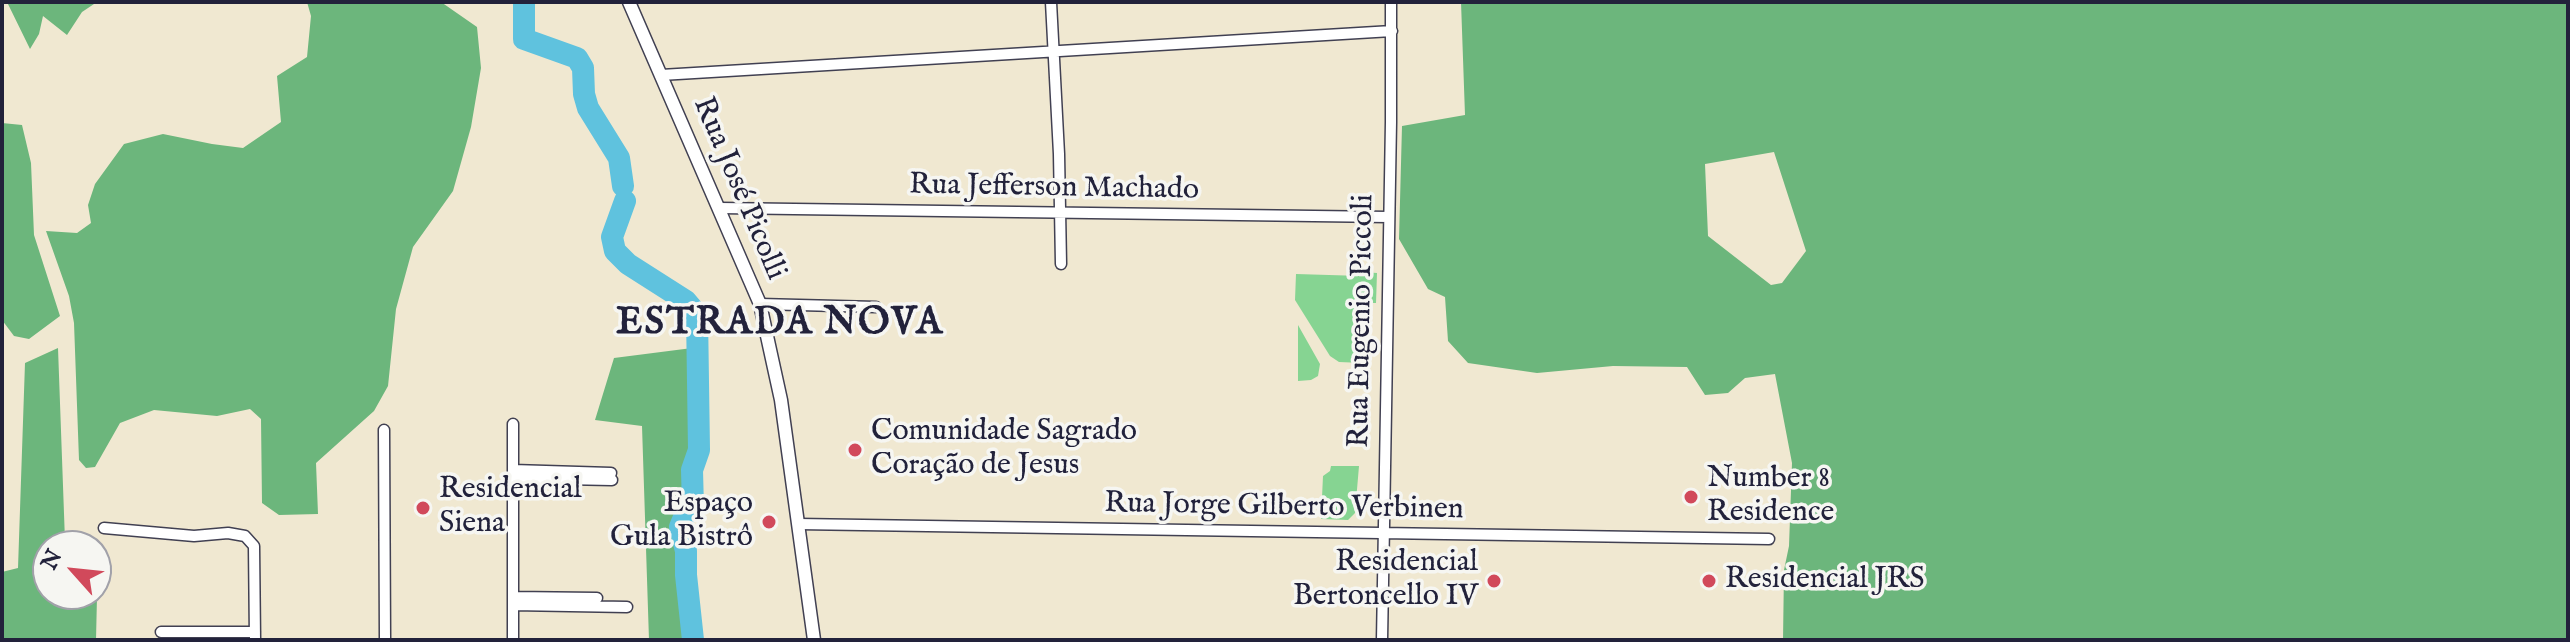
<!DOCTYPE html>
<html>
<head>
<meta charset="utf-8">
<style>
  body { margin:0 }
  #map { position:relative; width:2570px; height:642px; overflow:hidden; background:#f0e8d1; font-family:"IM FELL English",serif }
  canvas { display:block }
  .frame { position:absolute; inset:0; border:4px solid #22223b; pointer-events:none }
  .north { position:absolute; left:32px; top:530px; width:80px; height:80px; box-sizing:border-box; background:#f6f6f2; border:2px solid #a1a1a9; border-radius:50%; rotate:297deg; font-size:22px; font-weight:700; line-height:32px; text-align:center; color:#22223b }
  .north::after { content:''; display:block; margin:auto; width:28px; height:36px; background:#d1495b; clip-path:polygon(50% 0,100% 100%,50% 72%,0 100%) }
</style>
</head>
<body>
<div id="map">
<canvas width="2570" height="642"></canvas>
<div class="frame"></div>
<div class="north">N</div>
</div>
<script>
const ctx = document.querySelector('canvas').getContext('2d');
ctx.lineJoin = 'round';
function fillPath(path, color) { ctx.fillStyle = color; ctx.fill(path, 'evenodd'); }
function stroke(path, color, width, dash) { ctx.strokeStyle = color; ctx.lineWidth = width; ctx.lineCap = dash ? 'butt' : 'round'; ctx.setLineDash(dash || []); ctx.stroke(path); }
function write(font, color, halo, rows, align = 'center') {
  ctx.font = font + ' "IM FELL English",serif'; ctx.lineWidth = 7; ctx.setLineDash([]); ctx.textBaseline = 'middle'; ctx.strokeStyle = halo; ctx.fillStyle = color; for (const [text, x, y, turn = 0] of rows) {
    ctx.save(); ctx.translate(x, y); ctx.rotate((+turn || 0) * Math.PI / 180); ctx.textAlign = isNaN(turn) ? turn : align; if (halo) ctx.strokeText(text, 0, 0); ctx.fillText(text, 0, 0); ctx.restore();
  }
}
fillPath(new Path2D(`
  M 1363,272 L 1377,273 L 1376,303 L 1368,303 L 1363,363 L 1339,362 L 1330,356 L 1295,300 L 1296,274 L 1362,276 Z
  M 1298,325 L 1320,364 L 1318,376 L 1311,380 L 1298,381 Z
  M 1331,466 L 1359,466 L 1355,513 L 1348,520 L 1321,519 L 1323,476 L 1330,471 Z`), '#86d492');
fillPath(new Path2D(`
  M 7,2 L 97,2 L 82,12 L 67,35 L 43,16 L 39,34 L 30,49 Z
  M 307,2 L 441,2 L 477,27 L 481,68 L 471,127 L 453,191 L 413,247 L 396,309 L 388,386 L 374,411 L 316,463 L 318,514 L 279,515 L 262,503 L 261,419 L 250,409 L 217,416 L 154,410 L 120,423 L 95,467 L 86,468 L 79,460 L 74,323 L 69,296 L 46,231 L 77,233 L 91,223 L 88,205 L 95,184 L 124,144 L 163,134 L 212,144 L 243,148 L 281,122 L 277,76 L 307,57 L 311,16 Z
  M 1461,2 L 2568,2 L 2568,640 L 1783,640 L 1784,570 L 1789,546 L 1792,463 L 1775,374 L 1745,378 L 1728,393 L 1705,395 L 1687,367 L 1613,366 L 1537,373 L 1468,363 L 1448,341 L 1445,297 L 1428,289 L 1399,239 L 1402,126 L 1465,115 ZM 1774,152 L 1806,251 L 1782,283 L 1771,285 L 1708,236 L 1705,164 Z
  M 2,123 L 22,125 L 31,163 L 34,235 L 60,316 L 29,339 L 14,336 L 2,320 Z
  M 700,347 L 699,450 L 692,470 L 693,508 L 685,515 L 680,527 L 686,551 L 686,575 L 693,640 L 649,640 L 642,426 L 595,420 L 614,358 Z
  M 58,348 L 65,541 L 77,546 L 48,546 L 48,594 L 96,594 L 96,553 L 98,553 L 96,640 L 2,640 L 2,572 L 18,568 L 25,363 Z`), '#6cb67c');
stroke(new Path2D(`
  M 524,2 L 524,39 L 577,58 L 583,68 L 584,94 L 588,108 L 619,158 L 623,186
  M 625,201 L 612,237 L 615,251 L 628,264 L 686,301 L 697,314 L 699,450 L 692,470 L 693,508 L 685,515 L 680,527 L 686,551 L 686,575 L 693,640`), '#5fc2de', 22);
const minor = new Path2D(`
  M 1051,2 L 1059,154 L 1061,264
  M 661,75 L 1392,31
  M 720,208 L 1388,217
  M 760,304 L 876,307
  M 384,430 L 385,640
  M 513,470 L 611,473
  M 513,478 L 612,480
  M 798,524 L 1769,539
  M 104,528 L 194,536 L 228,533 L 245,536 L 254,546 L 255,640
  M 513,597 L 597,598
  M 513,605 L 627,607
  M 161,632 L 255,632
  M 513,640 L 513,424
  M 1382,640 L 1391,122 L 1391,2`);
const tertiary = new Path2D(`
  M 629,2 L 760,304 L 781,400 L 814,640`);
stroke(minor, '#414052', 13);
stroke(tertiary, '#414052', 15);
stroke(minor, '#fff', 10);
stroke(tertiary, '#fff', 12);
for (const [x, y, r, color] of [
  [855,450,8,"#d1495b"],
  [1691,497,8,"#d1495b"],
  [423,508,8,"#d1495b"],
  [769,522,8,"#d1495b"],
  [1494,581,8,"#d1495b"],
  [1709,581,8,"#d1495b"]
]) { const dot = new Path2D(); dot.arc(x, y, r, 0, 2 * Math.PI); ctx.fillStyle = color; ctx.fill(dot); stroke(dot, '#f6f6f2', 3); }
write('30px', '#22223b', '#f6f6f2', [
  ["Rua José Picolli",738,189,67],
  ["Rua Jefferson Machado",1054,189,1],
  ["Rua Eugenio Piccoli",1363,321,-89],
  ["Rua Jorge Gilberto Verbinen",1284,508,1]
]);
write('30px', '#22223b', '#f6f6f2', [
  ["Comunidade Sagrado",871,433],
  ["Coração de Jesus",871,467],
  ["Number 8",1707,480],
  ["Residence",1707,514],
  ["Residencial",439,491],
  ["Siena",439,525],
  ["Espaço",753,505,"right"],
  ["Gula Bistrô",753,539,"right"],
  ["Residencial",1478,564,"right"],
  ["Bertoncello IV",1478,598,"right"],
  ["Residencial JRS",1725,581]
], 'left');
ctx.letterSpacing = '2px';
write('bold 38px', '#22223b', '#f6f6f2', [
  ["ESTRADA NOVA",780,325]
]);
ctx.letterSpacing = '0px';
</script>
</body>
</html>
